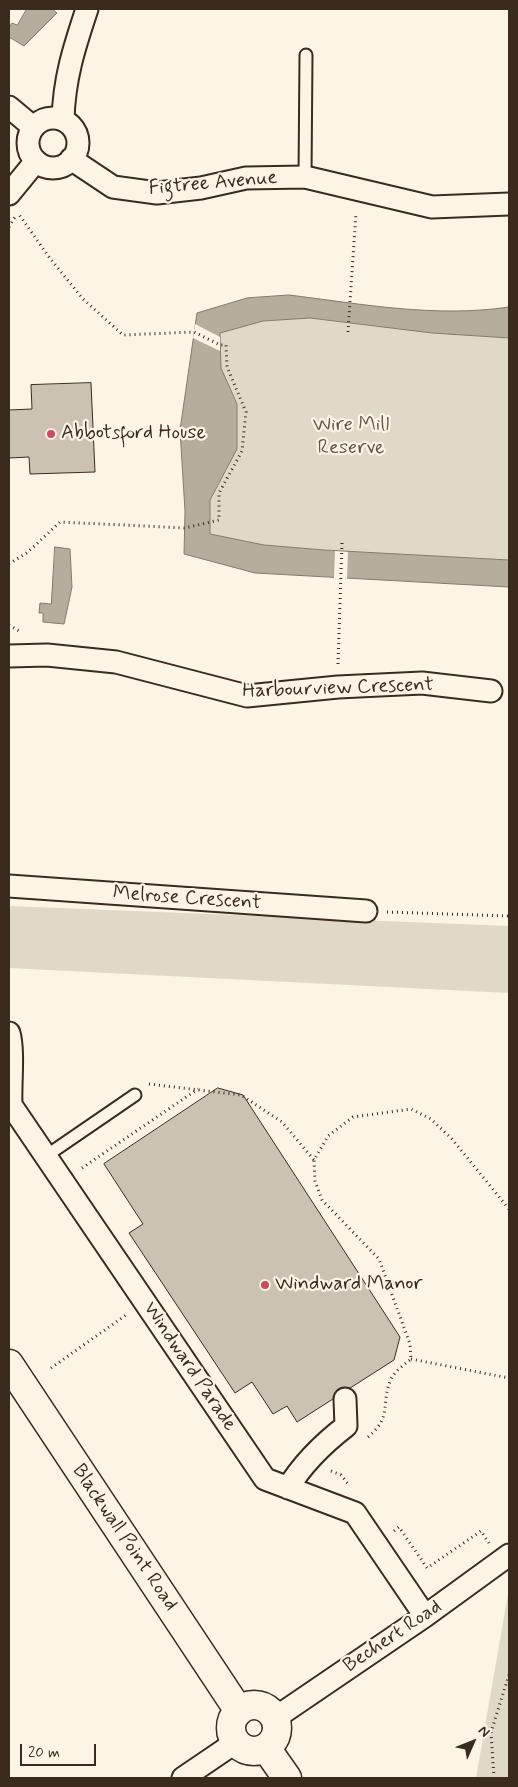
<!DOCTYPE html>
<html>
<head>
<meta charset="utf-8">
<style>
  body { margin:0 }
  #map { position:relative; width:518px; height:1787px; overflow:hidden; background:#fcf5e5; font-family:Mynerve,sans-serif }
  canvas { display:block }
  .frame { position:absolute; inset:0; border:10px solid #3b2a1e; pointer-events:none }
  .north { position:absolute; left:448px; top:1717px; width:50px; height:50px; -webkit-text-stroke:4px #fcf5e5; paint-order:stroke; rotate:46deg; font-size:14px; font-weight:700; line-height:20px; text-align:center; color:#3b2a1e }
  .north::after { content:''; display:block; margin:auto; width:18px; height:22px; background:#3b2a1e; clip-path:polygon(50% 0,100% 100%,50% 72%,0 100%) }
  .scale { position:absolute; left:20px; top:1744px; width:76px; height:22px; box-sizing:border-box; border:2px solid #3b2a1e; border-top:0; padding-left:6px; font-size:15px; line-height:18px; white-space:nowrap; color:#3b2a1e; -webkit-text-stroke:4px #fcf5e5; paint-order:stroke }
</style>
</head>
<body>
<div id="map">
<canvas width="518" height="1787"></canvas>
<div class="frame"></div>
<div class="north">N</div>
<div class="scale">20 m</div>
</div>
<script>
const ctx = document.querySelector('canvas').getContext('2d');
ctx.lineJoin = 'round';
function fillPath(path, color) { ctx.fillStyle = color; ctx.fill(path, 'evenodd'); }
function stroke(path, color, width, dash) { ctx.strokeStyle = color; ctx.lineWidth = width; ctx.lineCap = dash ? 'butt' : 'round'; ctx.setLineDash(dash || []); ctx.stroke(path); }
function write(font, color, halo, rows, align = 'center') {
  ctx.font = font + ' Mynerve,sans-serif'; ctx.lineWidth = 4.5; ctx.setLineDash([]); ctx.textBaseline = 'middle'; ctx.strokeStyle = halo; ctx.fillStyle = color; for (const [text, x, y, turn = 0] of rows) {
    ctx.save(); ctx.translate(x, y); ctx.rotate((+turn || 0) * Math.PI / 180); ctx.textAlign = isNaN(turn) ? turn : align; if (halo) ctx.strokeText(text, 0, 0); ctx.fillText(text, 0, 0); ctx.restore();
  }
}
fillPath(new Path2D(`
  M 310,318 L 432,333 L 509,338 L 509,560 L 324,550 L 264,545 L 210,534 L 210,500 L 237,449 L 237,404 L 221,368 L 220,333 L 263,321 Z
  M 9,906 L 509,926 L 509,993 L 9,968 Z
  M 509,1588 L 509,1778 L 476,1778 Z`), '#e0d8c8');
const water = new Path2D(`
  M 27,9 L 52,9 L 57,13 L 24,46 L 9,37 L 9,28 L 12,23 L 17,25 Z
  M 289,295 C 362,304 436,318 509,307 L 509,338 L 432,333 L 310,318 L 263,321 L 220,333 L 221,368 L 237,404 L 237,449 L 210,500 L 210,534 L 264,545 L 324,550 L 509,560 L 509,587 L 255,573 L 184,554 L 185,511 L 180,430 L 197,313 L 247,298 Z
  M 55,547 L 70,549 L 72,587 L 64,624 L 43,622 L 43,613 L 39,613 L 40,603 L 51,604 Z`);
fillPath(water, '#b7ad9e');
stroke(water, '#85796b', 1);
fillPath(new Path2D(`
  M 195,324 L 220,337 L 220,351 L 193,338 Z
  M 335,551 L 348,552 L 347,579 L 334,578 Z`), '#fcf5e5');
const building = new Path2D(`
  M 91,383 L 95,472 L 30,474 L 29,457 L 9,458 L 9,410 L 32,409 L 31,385 Z
  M 218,1088 L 243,1095 L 400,1337 L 394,1360 L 297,1422 L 287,1406 L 273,1414 L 252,1382 L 235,1393 L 129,1233 L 143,1224 L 104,1164 Z`);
fillPath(building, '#ccc2b3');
stroke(building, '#3b2a1e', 1);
const lane = new Path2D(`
  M 305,177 L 306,55
  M 46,1156 L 135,1095`);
const street = new Path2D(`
  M 9,107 L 33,127
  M28 143a25 25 0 1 1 50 0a25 25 0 1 1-50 0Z
  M 63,120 C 64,79 74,48 87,9
  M 71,159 L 113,187 L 157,193 L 201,188 L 246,178 L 305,177 L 432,207 L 509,204
  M 9,194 L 36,161
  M 9,656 L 47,655 L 116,662 L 247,696 L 338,687 L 422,683 L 491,691
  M 9,886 L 366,911
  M 9,1033 C 14,1051 10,1084 11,1105 L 265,1479 L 355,1513 L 425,1616
  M 288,1488 C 303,1463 324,1443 346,1426 L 345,1399
  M 275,1718 L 425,1616 L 509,1555
  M 183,1778 L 236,1742`);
const secondary = new Path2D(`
  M 9,1364 L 239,1711
  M231 1728a23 23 0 1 1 46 0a23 23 0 1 1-46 0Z
  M 266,1748 L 287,1778`);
stroke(lane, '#3b2a1e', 15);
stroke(street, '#3b2a1e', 25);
stroke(secondary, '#3b2a1e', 31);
stroke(new Path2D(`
  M 9,227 L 15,217
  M 348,332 L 356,213
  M 9,564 L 28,552 L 60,522 L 185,528 L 219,520 L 219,493 L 242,451 L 246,412 L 227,367 L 226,345 L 220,345 L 194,332 L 123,335 L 83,299 L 49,257 L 18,213
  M 9,625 L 19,631
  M 338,664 L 342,542
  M 387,912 L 509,916
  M 149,1084 L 241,1095 L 282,1122 L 314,1160
  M 82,1168 L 198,1089
  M 411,1359 L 509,1378
  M 51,1368 L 126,1315
  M 368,1437 C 393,1416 380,1405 391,1379 C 395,1371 404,1365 411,1359 L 410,1344 L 379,1259 L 322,1200 L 315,1181 L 314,1160 L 328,1136 L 353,1117 L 411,1109 L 431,1119 L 452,1139 L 509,1209
  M 331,1471 L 341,1475 L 349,1485
  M 394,1531 L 399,1527 L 427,1568 L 481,1531 L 489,1543
  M 494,1778 L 491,1732 L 509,1675`), '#3b2a1e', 3, [1, 4]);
stroke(lane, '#fcf5e5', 11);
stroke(street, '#fcf5e5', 21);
stroke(secondary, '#fcf5e5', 28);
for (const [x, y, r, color] of [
  [51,434,5,"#d1495b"],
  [265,1285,5,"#d1495b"]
]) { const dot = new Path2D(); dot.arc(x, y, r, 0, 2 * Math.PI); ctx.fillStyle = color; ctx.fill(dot); stroke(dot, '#fcf5e5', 2); }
write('20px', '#3b2a1e', '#fcf5e5', [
  ["Figtree Avenue",213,184,-5],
  ["Harbourview Crescent",338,689,-2],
  ["Melrose Crescent",187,899,4],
  ["Windward Parade",189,1367,56],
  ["Blackwall Point Road",124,1538,56],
  ["Bechert Road",393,1637,-34]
]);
write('20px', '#645648', '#fcf5e5', [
  ["Wire Mill",351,426],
  ["Reserve",351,449]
]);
write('20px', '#3b2a1e', '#fcf5e5', [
  ["Abbotsford House",61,434],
  ["Windward Manor",275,1285]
], 'left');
</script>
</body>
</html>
